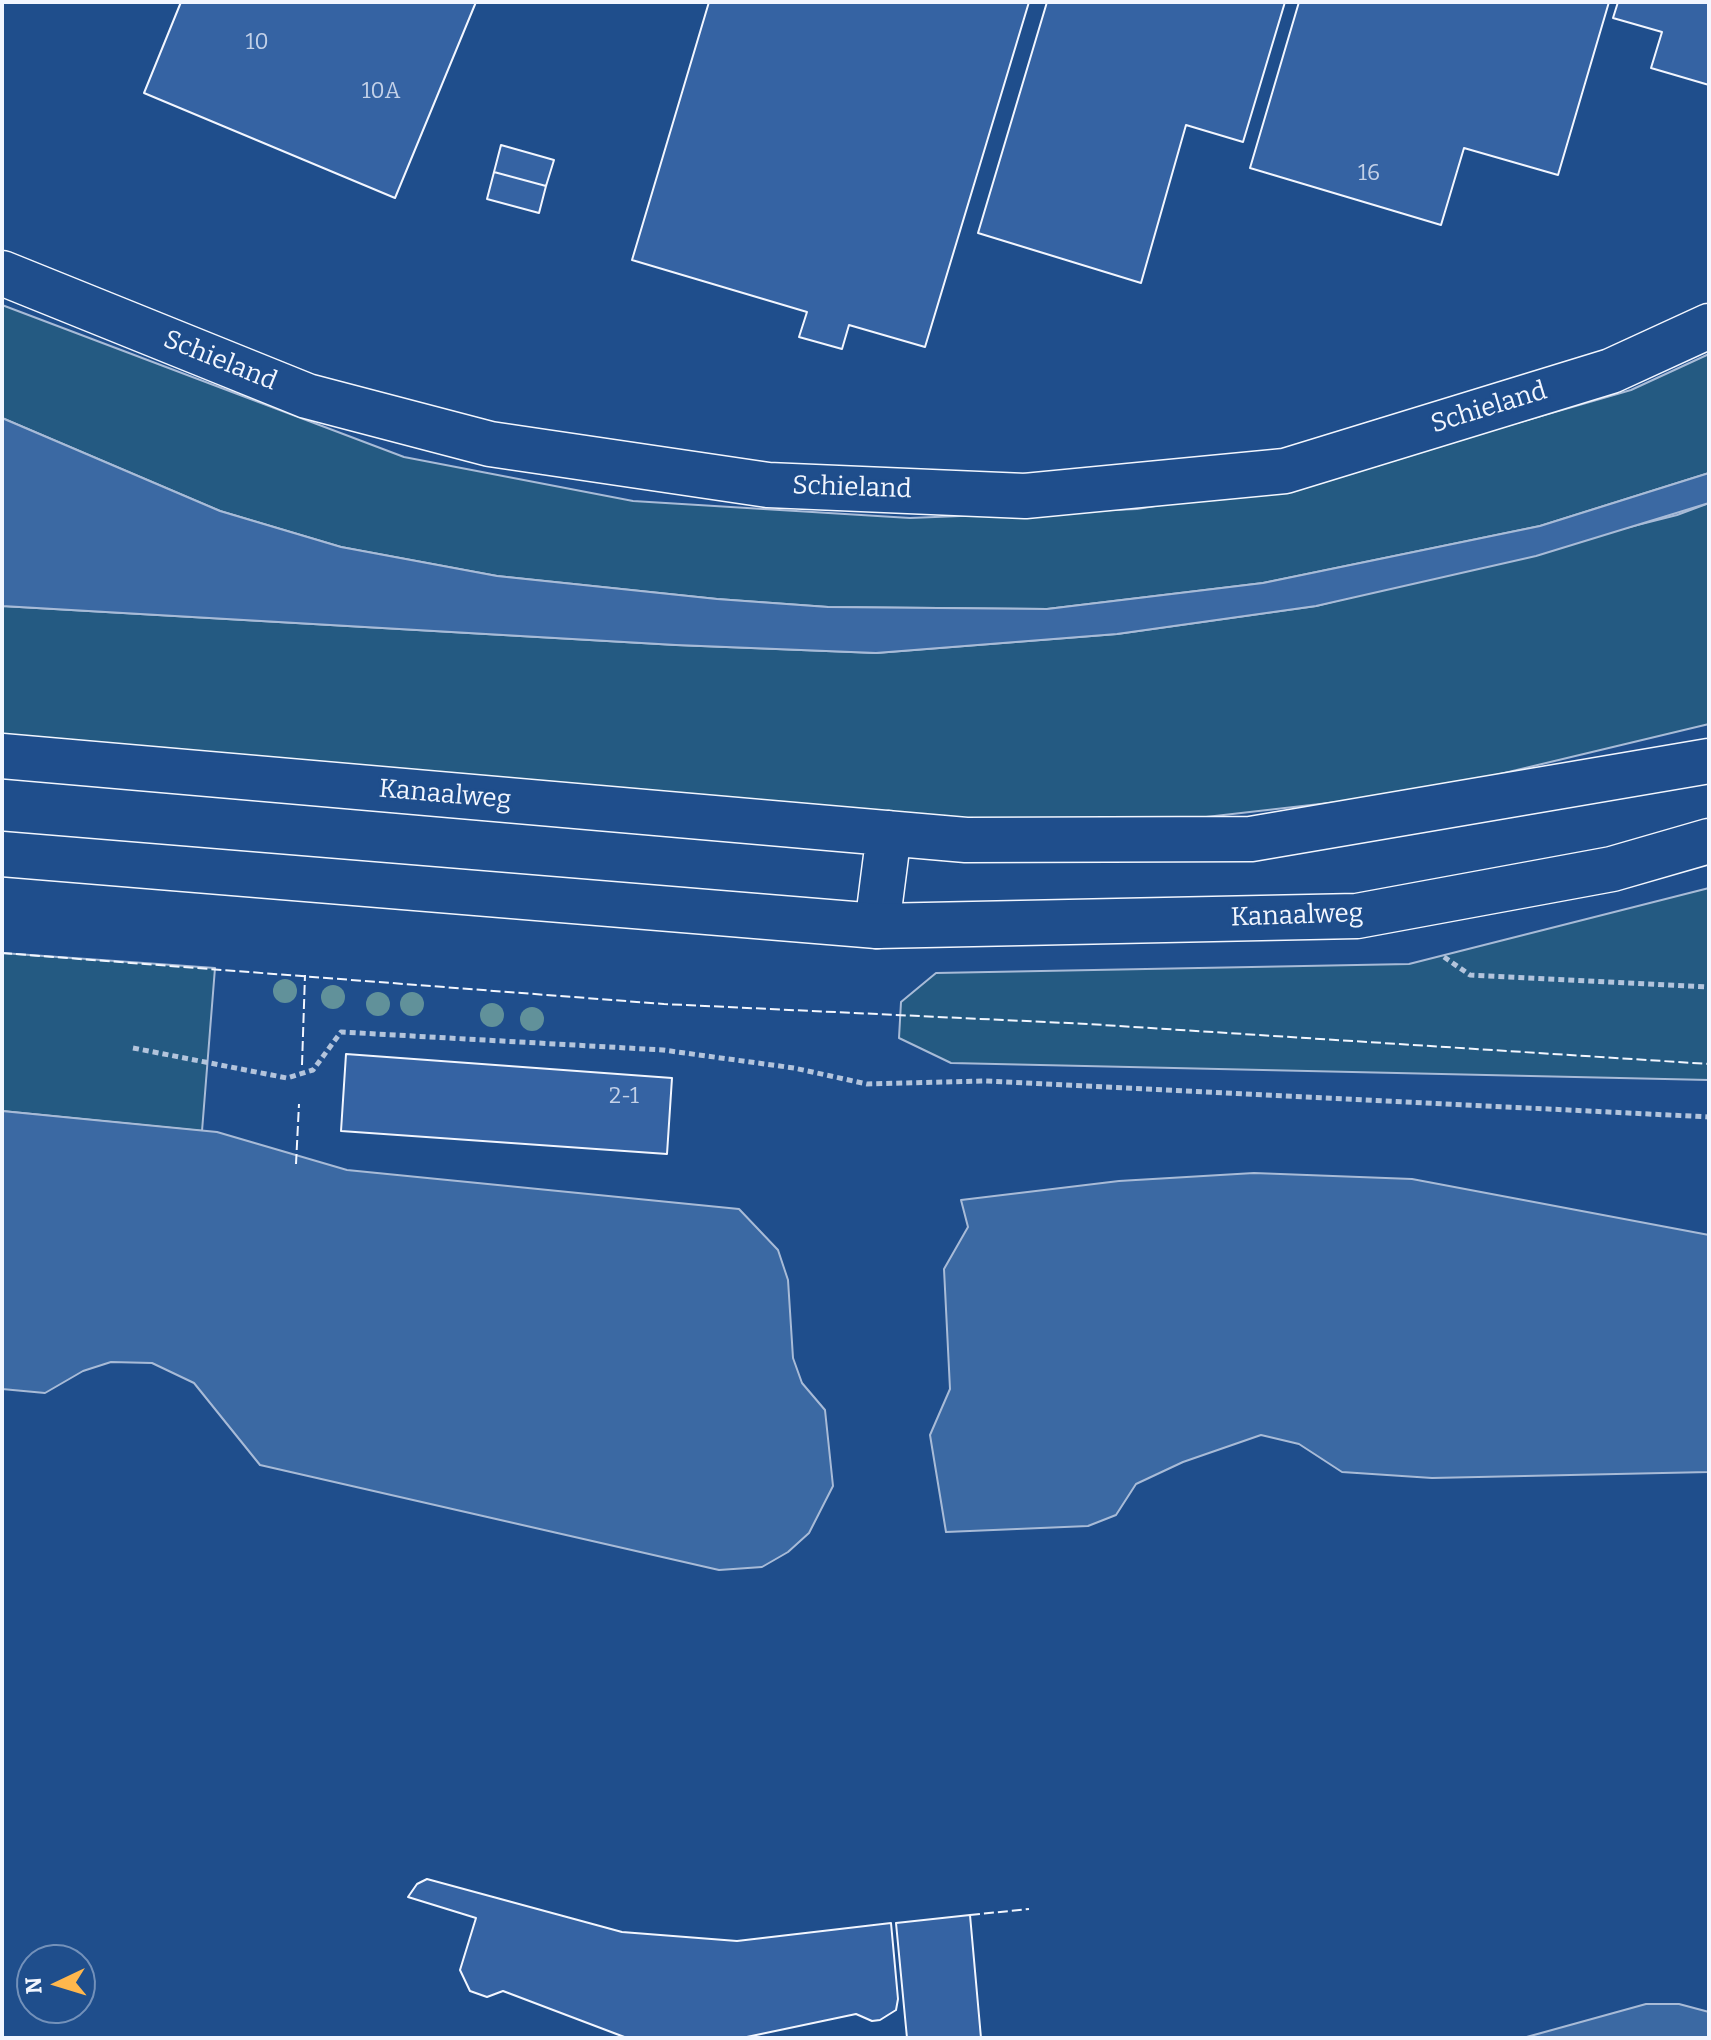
<!DOCTYPE html>
<html>
<head>
<meta charset="utf-8">
<style>
  body { margin:0 }
  #map { position:relative; width:1711px; height:2040px; overflow:hidden; background:#1f4e8c; font-family:Bitter,serif }
  canvas { display:block }
  .frame { position:absolute; inset:0; border:4px solid #f2f6ff; pointer-events:none }
  .north { position:absolute; left:16px; top:1944px; width:80px; height:80px; box-sizing:border-box; background:#1f4e8c; border:2px solid #7391ba; border-radius:50%; rotate:266deg; font-size:22px; font-weight:700; line-height:32px; text-align:center; color:#f2f6ff }
  .north::after { content:''; display:block; margin:auto; width:28px; height:36px; background:#ffb74d; clip-path:polygon(50% 0,100% 100%,50% 72%,0 100%) }
</style>
</head>
<body>
<div id="map">
<canvas width="1711" height="2040"></canvas>
<div class="frame"></div>
<div class="north">N</div>
</div>
<script>
const ctx = document.querySelector('canvas').getContext('2d');
ctx.lineJoin = 'round';
function fillPath(path, color) { ctx.fillStyle = color; ctx.fill(path, 'evenodd'); }
function stroke(path, color, width, dash) { ctx.strokeStyle = color; ctx.lineWidth = width; ctx.lineCap = dash ? 'butt' : 'round'; ctx.setLineDash(dash || []); ctx.stroke(path); }
function write(font, color, halo, rows, align = 'center') {
  ctx.font = font + ' Bitter,serif'; ctx.lineWidth = 6; ctx.setLineDash([]); ctx.textBaseline = 'middle'; ctx.strokeStyle = halo; ctx.fillStyle = color; for (const [text, x, y, turn = 0] of rows) {
    ctx.save(); ctx.translate(x, y); ctx.rotate((+turn || 0) * Math.PI / 180); ctx.textAlign = isNaN(turn) ? turn : align; if (halo) ctx.strokeText(text, 0, 0); ctx.fillText(text, 0, 0); ctx.restore();
  }
}
const green = new Path2D(`
  M 2,305 L 404,457 L 633,501 L 910,518 L 1137,509 L 1330,477 L 1631,390 L 1709,354 L 1709,473 L 1540,526 L 1263,583 L 1047,609 L 828,607 L 717,599 L 497,576 L 341,547 L 220,511 L 2,418 Z
  M 1709,503 L 1709,724 L 1425,792 L 1206,817 L 1026,827 L 2,745 L 2,606 L 676,645 L 876,653 L 1117,634 L 1316,606 L 1677,515 Z
  M 1709,888 L 1709,1080 L 951,1063 L 899,1038 L 901,1002 L 936,973 L 1409,964 Z
  M 2,953 L 215,968 L 202,1131 L 2,1111 Z`);
fillPath(green, '#245a82');
stroke(green, '#a8bbd7', 2);
const water = new Path2D(`
  M 2,418 L 220,511 L 341,547 L 497,576 L 717,599 L 828,607 L 1047,609 L 1263,583 L 1540,526 L 1709,473 L 1709,503 L 1536,556 L 1316,606 L 1117,634 L 876,653 L 676,645 L 2,606 Z
  M 2,1111 L 217,1132 L 347,1170 L 739,1209 L 778,1250 L 788,1280 L 793,1358 L 802,1383 L 825,1410 L 833,1486 L 809,1533 L 788,1552 L 762,1567 L 719,1570 L 260,1465 L 194,1383 L 152,1363 L 111,1362 L 83,1371 L 45,1393 L 2,1389 Z
  M 1254,1173 L 1412,1179 L 1709,1235 L 1709,1472 L 1432,1478 L 1342,1472 L 1299,1444 L 1261,1435 L 1183,1462 L 1136,1484 L 1116,1515 L 1088,1526 L 946,1532 L 930,1435 L 950,1389 L 944,1269 L 968,1227 L 961,1200 L 1119,1181 Z
  M 1646,2004 L 1679,2004 L 1709,2012 L 1709,2038 L 1523,2038 Z`);
fillPath(water, '#3b69a3');
stroke(water, '#a8bbd7', 2);
const building = new Path2D(`
  M 181,2 L 476,2 L 395,198 L 144,93 Z
  M 709,2 L 1029,2 L 925,347 L 849,325 L 842,349 L 799,337 L 807,312 L 632,260 Z
  M 1047,2 L 1285,2 L 1243,142 L 1186,125 L 1141,283 L 978,233 Z
  M 1299,2 L 1609,2 L 1558,175 L 1464,148 L 1441,225 L 1250,168 Z
  M 1618,2 L 1709,2 L 1709,85 L 1651,68 L 1662,32 L 1613,18 Z
  M 501,145 L 554,160 L 546,186 L 494,172 Z
  M 494,172 L 546,186 L 539,213 L 487,199 Z
  M 346,1054 L 672,1078 L 667,1154 L 341,1131 Z
  M 427,1879 L 622,1932 L 737,1941 L 891,1923 L 898,1999 L 896,2010 L 880,2020 L 872,2021 L 856,2014 L 742,2038 L 627,2038 L 503,1991 L 487,1997 L 470,1991 L 460,1970 L 476,1918 L 408,1897 L 417,1884 Z
  M 970,1915 L 981,2038 L 907,2038 L 896,1923 Z`);
fillPath(building, '#3563a3');
stroke(building, '#f2f6ff', 2);
const street = new Path2D(`
  M 2,273 L 307,396 L 490,444 L 768,485 L 1025,496 L 1285,471 L 1611,371 L 1709,326
  M 2,756 L 966,840 L 1251,839 L 1709,761
  M 877,926 L 889,833`);
const primary = new Path2D(`
  M 2,854 L 877,926 L 1357,916 L 1612,869 L 1709,841`);
stroke(street, '#f2f6ff', 47);
stroke(primary, '#f2f6ff', 47);
stroke(new Path2D(`
  M 1444,957 L 1470,975 L 1709,987
  M 133,1048 L 287,1078 L 313,1070 L 341,1032 L 663,1050 L 794,1068 L 867,1084 L 985,1081 L 1709,1117`), '#b3c4dc', 5, [6, 4]);
stroke(street, '#1f4e8c', 44);
stroke(primary, '#1f4e8c', 44);
stroke(new Path2D(`
  M 2,953 L 664,1004 L 1088,1024 L 1709,1064
  M 302,1065 L 305,975
  M 296,1164 L 299,1104
  M 970,1915 L 1029,1909`), '#f2f6ff', 2, [10, 4]);
ctx.fillStyle = '#61919a';
for (const [x, y] of [
  [285,991],
  [333,997],
  [378,1004],
  [412,1004],
  [492,1015],
  [532,1019]
]) { ctx.beginPath(); ctx.arc(x, y, 12, 0, 2 * Math.PI); ctx.fill(); }
write('22px', '#c3d1e8', null, [
  ["10",257,43],
  ["10A",381,92],
  ["16",1369,174],
  ["2-1",624,1097]
]);
write('26px', '#f2f6ff', '#1f4e8c', [
  ["Schieland",220,361,22],
  ["Schieland",1489,408,-17],
  ["Schieland",852,488,2],
  ["Kanaalweg",445,795,5],
  ["Kanaalweg",1297,916,-2]
]);
</script>
</body>
</html>
